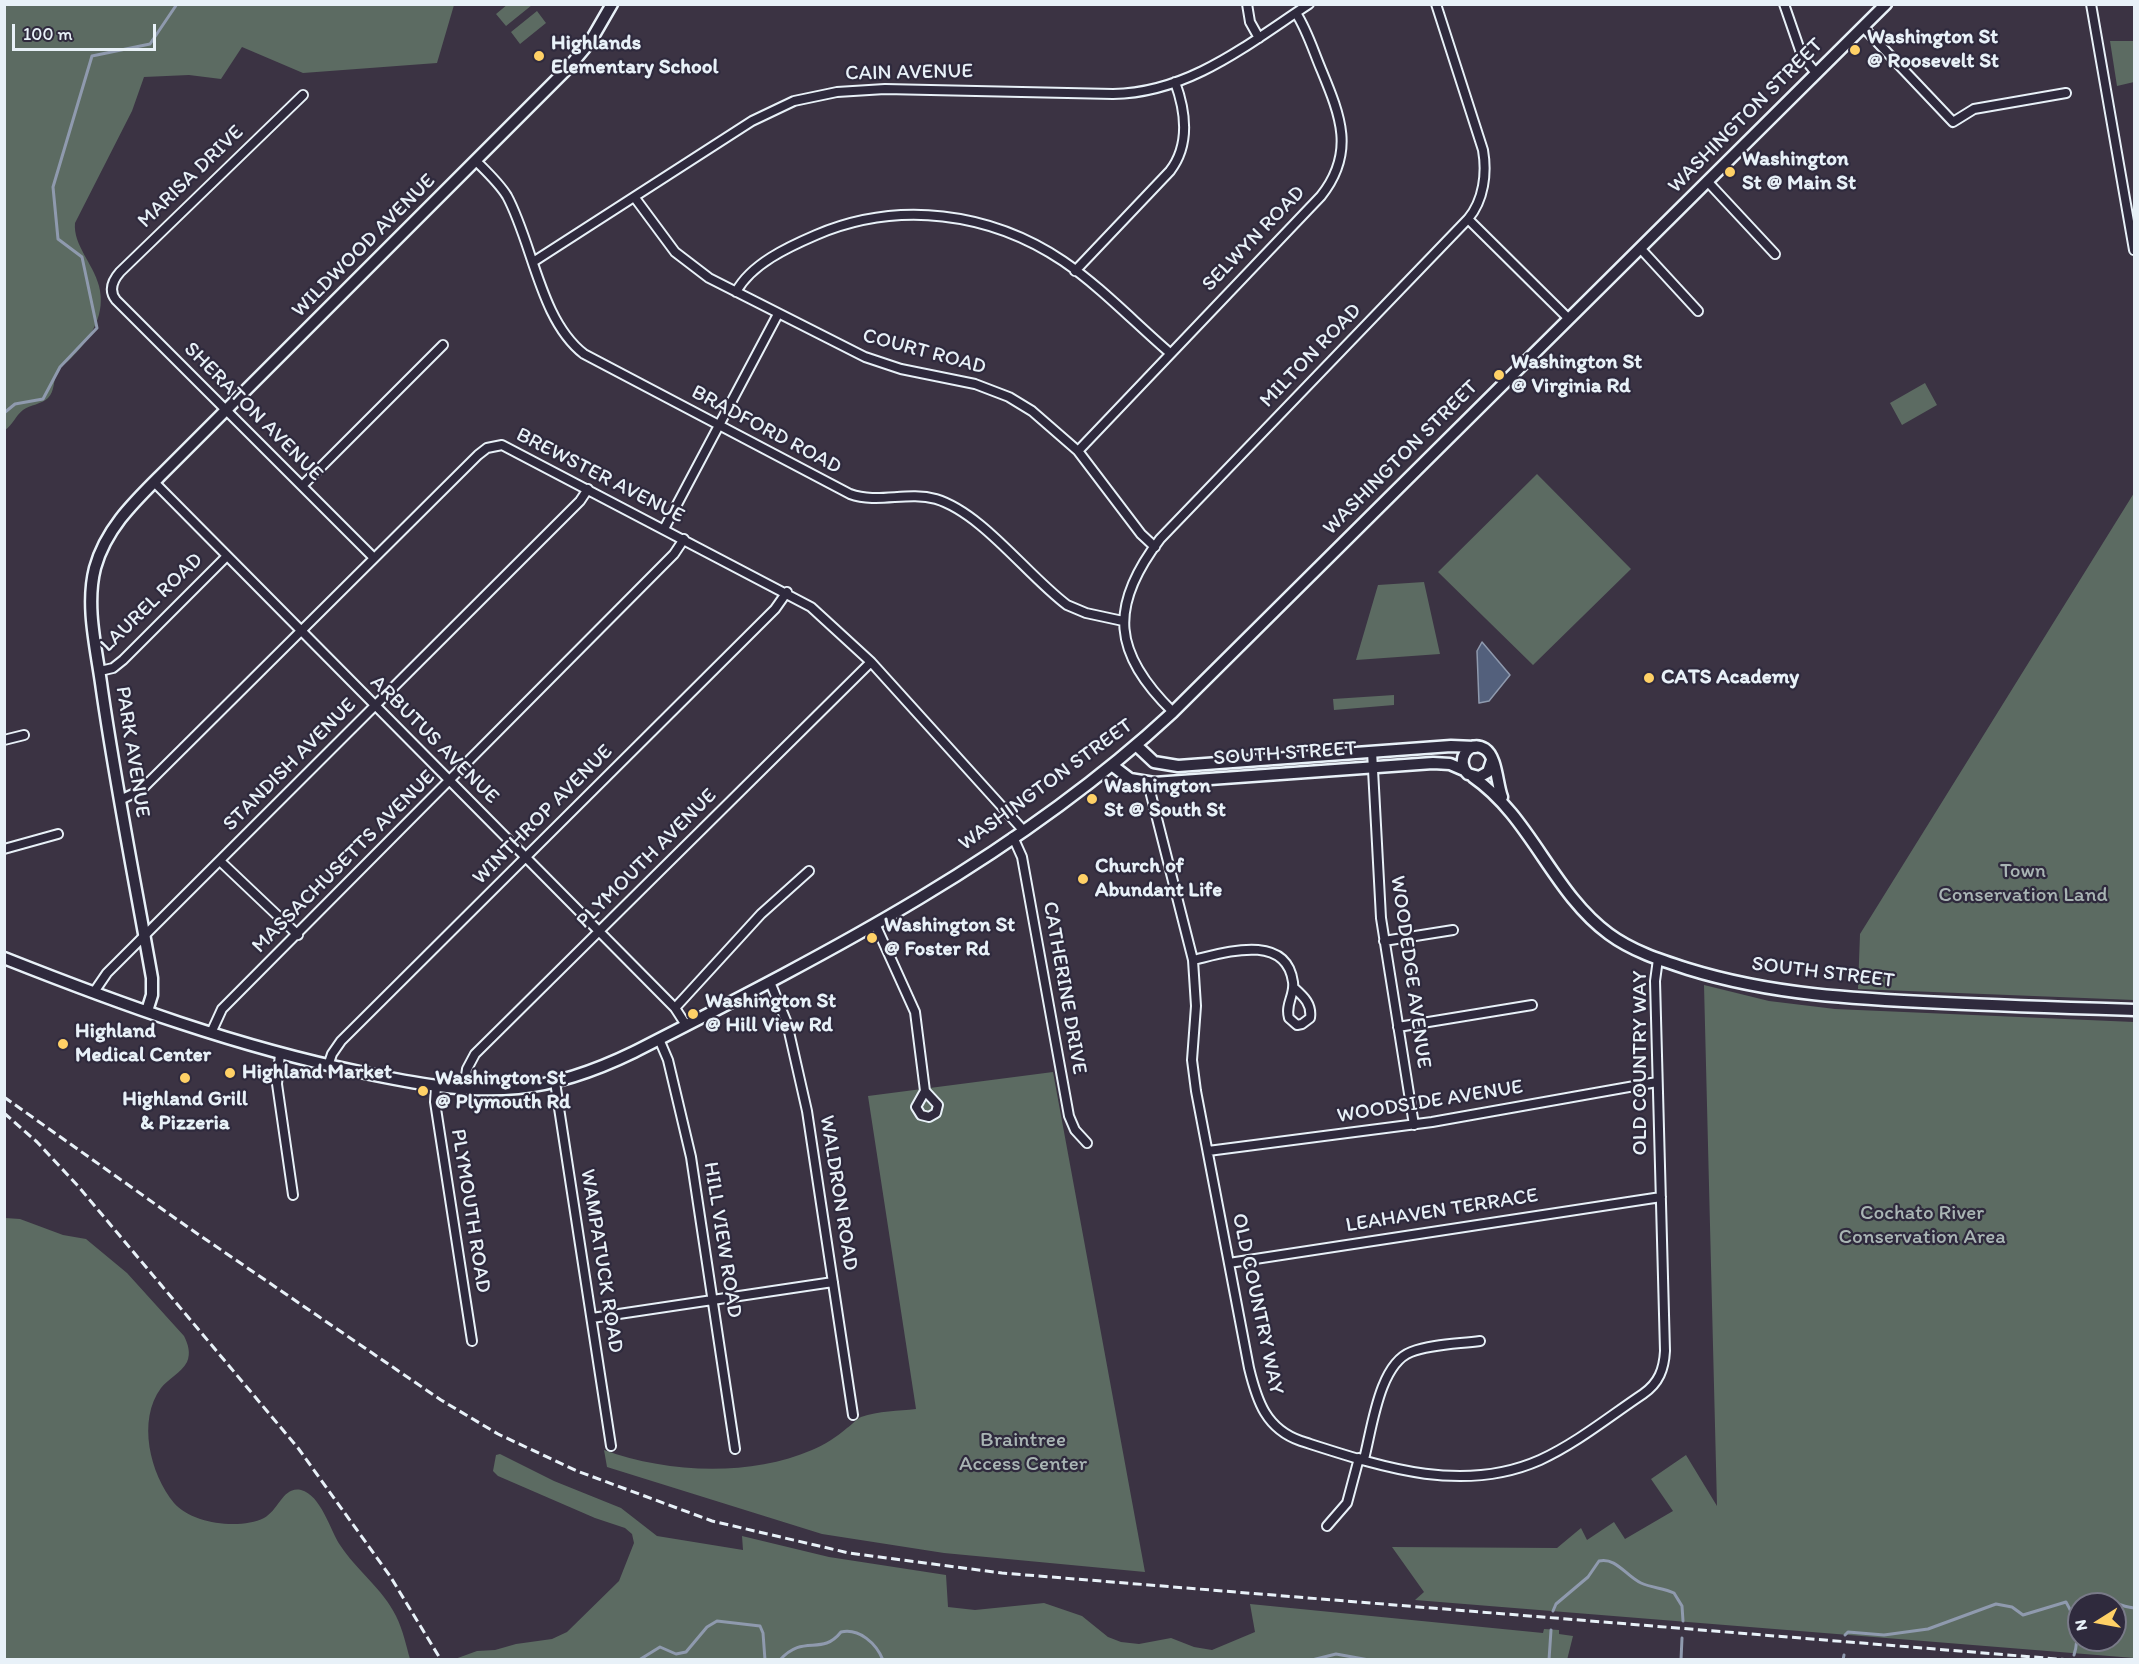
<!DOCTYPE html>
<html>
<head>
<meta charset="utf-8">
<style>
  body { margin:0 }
  #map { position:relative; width:2139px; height:1664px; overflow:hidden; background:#3b3343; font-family:Itim,sans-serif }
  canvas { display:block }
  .frame { position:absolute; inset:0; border:6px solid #e8f1f8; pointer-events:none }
  .north { position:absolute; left:2067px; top:1592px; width:60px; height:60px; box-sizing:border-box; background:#2f2a3d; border:2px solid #797a88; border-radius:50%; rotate:259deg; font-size:16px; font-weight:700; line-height:24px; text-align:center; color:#e8f1f8 }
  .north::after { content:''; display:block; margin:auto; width:21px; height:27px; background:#ffd166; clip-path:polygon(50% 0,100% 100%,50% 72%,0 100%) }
  .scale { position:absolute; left:12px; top:24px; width:144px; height:27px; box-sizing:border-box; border:3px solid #e8f1f8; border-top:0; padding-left:8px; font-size:18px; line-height:21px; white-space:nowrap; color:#e8f1f8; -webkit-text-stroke:4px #2f2a3d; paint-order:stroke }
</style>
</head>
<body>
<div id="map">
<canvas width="2139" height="1664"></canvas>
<div class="frame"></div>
<div class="north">N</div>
<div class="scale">100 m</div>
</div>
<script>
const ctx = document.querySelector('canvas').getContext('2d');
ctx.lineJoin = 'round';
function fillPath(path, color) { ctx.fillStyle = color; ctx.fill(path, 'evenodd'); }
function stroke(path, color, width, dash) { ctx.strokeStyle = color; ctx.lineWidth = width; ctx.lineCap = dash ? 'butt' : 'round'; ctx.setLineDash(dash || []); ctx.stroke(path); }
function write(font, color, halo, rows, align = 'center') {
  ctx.font = font + ' Itim,sans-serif'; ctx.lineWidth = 4.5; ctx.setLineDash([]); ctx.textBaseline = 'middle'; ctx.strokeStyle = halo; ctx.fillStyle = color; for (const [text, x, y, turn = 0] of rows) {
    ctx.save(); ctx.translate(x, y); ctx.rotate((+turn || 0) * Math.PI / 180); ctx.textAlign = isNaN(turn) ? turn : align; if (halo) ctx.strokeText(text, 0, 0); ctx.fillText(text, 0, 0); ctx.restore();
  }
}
fillPath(new Path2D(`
  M 5,4 L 454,4 L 454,5 L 437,63 L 303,73 L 242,47 L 221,79 L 189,75 L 144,77 L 132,111 L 75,223 C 73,245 93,263 99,286 C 106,313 92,337 73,356 C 69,361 60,367 57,372 C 53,381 55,391 48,398 C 42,404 30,405 23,410 C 15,416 13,425 5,430 Z
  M 508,4 L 532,4 L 532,5 L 506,26 L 496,14 Z
  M 537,11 L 546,23 L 520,44 L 511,32 Z
  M 2110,41 L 2134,41 L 2134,82 L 2117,86 Z
  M 1925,383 L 1937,405 L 1902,425 L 1890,403 Z
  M 1537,474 L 1631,569 L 1533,665 L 1438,572 Z
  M 2134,493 L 2134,1000 L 1858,989 L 1860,934 Z
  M 1424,582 L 1440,654 L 1356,660 L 1378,585 Z
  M 1394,695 L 1394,705 L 1334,710 L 1333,699 Z
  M 1704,985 L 1769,1001 L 1835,1009 L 2134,1022 L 2134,1658 L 1415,1600 L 1424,1592 L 1392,1547 L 1557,1548 L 1581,1528 L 1587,1540 L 1614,1522 L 1625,1539 L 1673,1511 L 1651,1479 L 1686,1455 L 1717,1506 ZM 2079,1604 L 2115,1604 L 2115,1640 L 2079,1640 Z
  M 1053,1072 L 1145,1572 L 944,1553 L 822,1534 L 607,1467 L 604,1450 C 667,1473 749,1477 812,1450 C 824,1445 837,1437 847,1428 C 852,1425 856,1419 861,1417 C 878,1411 899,1411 916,1409 L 868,1096 Z
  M 5,1218 L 20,1219 L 63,1235 L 86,1239 L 127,1273 L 184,1336 C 188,1344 191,1353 187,1362 C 181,1373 168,1379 161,1388 C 137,1420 150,1474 174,1503 C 192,1524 240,1530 264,1518 C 279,1510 283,1486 301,1490 C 321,1495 330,1530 340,1545 C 356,1570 383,1589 396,1616 C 403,1630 406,1645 410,1659 L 5,1659 Z
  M 500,1454 L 554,1481 L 621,1508 L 657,1536 L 743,1550 L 742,1536 L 829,1557 L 946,1575 L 948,1607 L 975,1610 L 1044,1603 L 1082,1616 L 1108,1637 L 1121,1642 L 1139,1644 L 1171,1638 L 1194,1647 L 1212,1650 L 1255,1632 L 1250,1604 L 1543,1633 L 1544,1629 L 1559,1630 L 1559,1634 L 1573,1636 L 1567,1660 L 455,1659 L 477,1651 L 495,1650 L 516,1644 L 552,1639 L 567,1632 L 619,1581 L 634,1543 L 632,1534 L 625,1528 L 595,1518 L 498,1476 L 493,1471 L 496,1455 Z`), '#5c6b62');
const water = new Path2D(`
  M 1482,642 L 1510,675 L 1489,701 L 1479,703 L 1477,651 Z`);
fillPath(water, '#53607c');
stroke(water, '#8f9aae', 1.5);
stroke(new Path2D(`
  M 4,413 L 15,404 L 43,399 L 60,367 L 97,328 L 82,257 L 58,239 L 53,187 L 92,56 L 150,44 L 177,4
  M 2081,1604 C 2106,1590 2111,1606 2134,1608
  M 1553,1611 L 1556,1604 L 1588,1577 L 1599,1561 C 1616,1557 1626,1576 1641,1583 C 1652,1588 1664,1588 1674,1593 L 1682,1606 L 1683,1621
  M 2074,1616 L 2079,1605
  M 1845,1635 L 1848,1632 L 1884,1635 L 1928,1629 L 1996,1604 L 2012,1607 L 2023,1615 L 2066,1602 C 2075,1617 2080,1637 2074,1655
  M 639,1660 L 660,1647 L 676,1654 L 686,1652 L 707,1627 L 717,1621 L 760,1626 L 763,1633 L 765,1660
  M 780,1660 C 804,1633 821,1657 841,1632 C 859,1628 876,1643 883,1660
  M 1312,1660 L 1336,1654 L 1369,1660
  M 1549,1660 L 1551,1630
  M 1681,1660 L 1682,1638
  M 1843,1660 L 1844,1655`), '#8f9aae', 3);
const street = new Path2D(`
  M 1247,4 L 1250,22 L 1259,38
  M 1784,4 L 1802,56 L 1816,73
  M 2091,4 L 2134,250
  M 1863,27 L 1953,122 L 1974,109 L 2066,93
  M 303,95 L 120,272 C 113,280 108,290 116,300 L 374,558
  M 476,161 C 487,172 499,183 507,196 C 533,244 540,320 584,354 L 850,494 C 878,504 907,491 936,499 C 982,513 1027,575 1067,605 L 1086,613 L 1123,621
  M 1707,181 L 1775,254
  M 635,198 L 675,252 L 709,278 L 865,357 L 901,369 L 975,384 L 1009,397 L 1032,411 L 1078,451 L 1141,534 L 1155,547
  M 1468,219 L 1569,319
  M 1640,248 L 1698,311
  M 533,262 L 752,121 L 794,101 L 837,92 L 885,89 L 1113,94 C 1189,93 1248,44 1309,4
  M 1075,271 L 1170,171 C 1190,145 1186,112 1175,82
  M 736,292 C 751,264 788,247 816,235 C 898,200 990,212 1063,261 C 1101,287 1135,323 1170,353
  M 1078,451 L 1321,196 C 1356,152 1340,115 1321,69 C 1313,50 1307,30 1296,13
  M 154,482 L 675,1008 L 686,1025
  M 302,486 L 443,345
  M 664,529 L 778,314
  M 100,671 L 113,668 L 123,660 L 227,556
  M 1173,712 C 1113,653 1108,607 1160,539 L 1468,219 C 1484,200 1487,173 1483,150 L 1436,4
  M 4,740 L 24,735
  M 1372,751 L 1381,918 L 1414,1125
  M 1148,783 L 1193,960 L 1196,1006 L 1192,1060 L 1196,1091 L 1249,1368 C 1257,1401 1266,1429 1301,1441 C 1379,1466 1461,1495 1540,1460 C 1577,1443 1610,1416 1643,1394 C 1659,1383 1664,1369 1665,1351 L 1655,981 L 1658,959
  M 120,800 L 141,790 L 478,455 L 487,448 L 502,445 L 811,607 L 871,662 L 1023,830
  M 1013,837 L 1022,857 L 1069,1116 L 1075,1130 L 1087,1143
  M 4,849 L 58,834
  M 220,861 L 298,935
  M 876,926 L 915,1012 L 925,1091
  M 1384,941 L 1453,930
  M 1193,960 C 1224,953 1286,932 1293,982 C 1295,995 1285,1004 1289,1018 L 1297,1025 L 1302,1024 L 1310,1018 C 1312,1004 1304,997 1294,988
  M 770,982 L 787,1023 L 807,1111 L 853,1415
  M 94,992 L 107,973 L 580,501 L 588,489
  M 675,1008 L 761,914 L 809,871
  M 1398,1027 L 1532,1005
  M 211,1033 L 222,1009 L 674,554 L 684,539
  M 659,1039 L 668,1060 L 691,1157 L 735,1449
  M 280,1054 L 277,1084 L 293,1195
  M 328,1066 L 332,1054 L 341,1041 L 775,609 L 787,592
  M 555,1082 L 611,1446
  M 436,1086 L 435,1102 L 472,1341
  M 464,1089 L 467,1069 L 475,1054 L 871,662
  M 925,1091 L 938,1105 L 936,1113 L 929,1117 L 921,1115 L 916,1107 Z
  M 1208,1151 L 1432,1122 L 1657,1082
  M 1229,1263 L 1661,1197
  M 592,1318 L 833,1282
  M 1364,1459 C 1372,1429 1379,1364 1411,1352 C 1432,1344 1458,1344 1480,1341
  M 1327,1526 L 1347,1503 L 1359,1458`);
const secondary = new Path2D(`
  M 1137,746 L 1154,762 L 1178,766 L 1451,746 L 1475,747
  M 1492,760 L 1488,772 L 1479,777 L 1468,774 C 1455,762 1468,738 1485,749 C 1497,757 1497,785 1502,797
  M 1113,766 L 1130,779 L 1154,783 L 1433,763 L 1450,764 L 1464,770
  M 1473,777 C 1531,817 1552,892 1609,934 C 1632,951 1660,960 1688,969 C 1772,995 1856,999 1944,1003 C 2007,1006 2071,1008 2134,1010
  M 4,958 C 120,1004 238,1047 360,1072 C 412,1083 464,1093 518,1088 C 559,1084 597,1070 634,1052 C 824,955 1016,858 1173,712 L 1886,4
  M 147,1011 L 152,995 L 152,978 C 135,882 116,787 102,690 C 97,651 85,607 95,568 C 106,528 135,501 163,473 L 569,67 L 590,42 L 612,4`);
stroke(street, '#e8f1f8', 12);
stroke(secondary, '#e8f1f8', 15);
stroke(street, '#2f2a3d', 8);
stroke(secondary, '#2f2a3d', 10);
stroke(new Path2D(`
  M 4,1097 L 189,1228 L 441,1400 L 498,1434 L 577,1471 L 712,1521 L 849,1553 L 1002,1573 L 2070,1660
  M 4,1113 L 37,1142 L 78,1186 L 298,1448 L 390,1576 L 441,1660`), '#e8f1f8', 3, [9, 4.5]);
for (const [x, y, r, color] of [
  [1855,50,6,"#ffd166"],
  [539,56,6,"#ffd166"],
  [1730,172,6,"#ffd166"],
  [1499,375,6,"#ffd166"],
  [1649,678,6,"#ffd166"],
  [1092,799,6,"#ffd166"],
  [1083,879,6,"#ffd166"],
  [872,938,6,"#ffd166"],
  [693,1014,6,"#ffd166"],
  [63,1044,6,"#ffd166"],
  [230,1073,6,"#ffd166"],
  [185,1078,6,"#ffd166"],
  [423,1091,6,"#ffd166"]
]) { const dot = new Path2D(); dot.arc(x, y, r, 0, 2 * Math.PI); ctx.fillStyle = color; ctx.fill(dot); stroke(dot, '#2f2a3d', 2); }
write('bold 21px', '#e8f1f8', '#2f2a3d', [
  ["Washington St",1867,38],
  ["@ Roosevelt St",1867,62],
  ["Highlands",551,44],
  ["Elementary School",551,68],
  ["Washington",1742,160],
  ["St @ Main St",1742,184],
  ["Washington St",1511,363],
  ["@ Virginia Rd",1511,387],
  ["CATS Academy",1661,678],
  ["Washington",1104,787],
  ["St @ South St",1104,811],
  ["Church of",1095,867],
  ["Abundant Life",1095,891],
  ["Washington St",884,926],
  ["@ Foster Rd",884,950],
  ["Washington St",705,1002],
  ["@ Hill View Rd",705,1026],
  ["Highland",75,1032],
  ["Medical Center",75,1056],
  ["Highland Market",242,1073],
  ["Washington St",435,1079],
  ["@ Plymouth Rd",435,1103],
  ["Highland Grill",185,1100,"center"],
  ["& Pizzeria",185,1124,"center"]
], 'left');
write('21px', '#e8f1f8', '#2f2a3d', [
  ["CAIN AVENUE",909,73,-1],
  ["WASHINGTON STREET",1746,116,-45],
  ["MARISA DRIVE",191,177,-44],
  ["SELWYN ROAD",1254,239,-46],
  ["WILDWOOD AVENUE",364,246,-45],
  ["COURT ROAD",924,352,15],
  ["MILTON ROAD",1311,356,-46],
  ["SHERATON AVENUE",253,412,45],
  ["BRADFORD ROAD",766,430,28],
  ["WASHINGTON STREET",1401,458,-45],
  ["BREWSTER AVENUE",600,476,27],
  ["LAUREL ROAD",152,603,-44],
  ["ARBUTUS AVENUE",434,740,45],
  ["PARK AVENUE",132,752,81],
  ["SOUTH STREET",1285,754,-4],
  ["STANDISH AVENUE",290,765,-45],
  ["WASHINGTON STREET",1046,785,-36],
  ["WINTHROP AVENUE",543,815,-45],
  ["PLYMOUTH AVENUE",647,859,-45],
  ["MASSACHUSETTS AVENUE",344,862,-45],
  ["WOODEDGE AVENUE",1410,972,82],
  ["SOUTH STREET",1823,973,7],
  ["CATHERINE DRIVE",1064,988,80],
  ["OLD COUNTRY WAY",1641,1063,-90],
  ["WOODSIDE AVENUE",1430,1102,-9],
  ["WALDRON ROAD",838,1193,81],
  ["PLYMOUTH ROAD",470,1211,81],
  ["LEAHAVEN TERRACE",1442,1211,-9],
  ["HILL VIEW ROAD",722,1240,81],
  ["WAMPATUCK ROAD",601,1261,81],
  ["OLD COUNTRY WAY",1257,1304,78]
]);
write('21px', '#a9b5b4', '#2f2a3d', [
  ["Town",2023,872],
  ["Conservation Land",2023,896],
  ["Cochato River",1922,1214],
  ["Conservation Area",1922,1238],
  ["Braintree",1023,1441],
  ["Access Center",1023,1465]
]);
</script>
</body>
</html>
